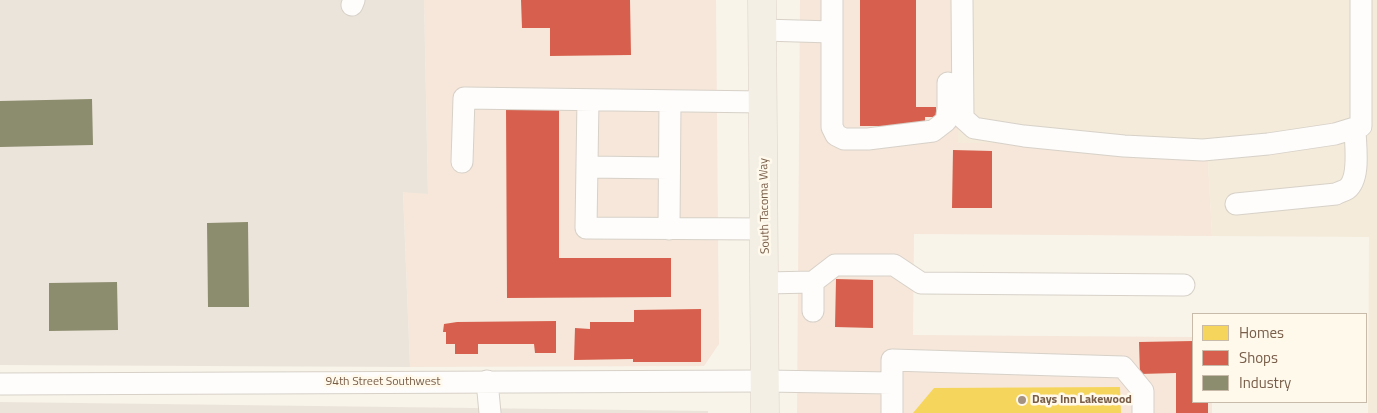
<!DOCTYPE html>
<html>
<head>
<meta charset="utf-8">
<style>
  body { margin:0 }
  #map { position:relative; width:1377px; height:413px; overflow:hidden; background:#f8f4ea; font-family:"Titillium Web",sans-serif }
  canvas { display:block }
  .legend { position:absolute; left:1192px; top:313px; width:175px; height:90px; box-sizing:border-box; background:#fff9ec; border:1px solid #c9bbaa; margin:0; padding:6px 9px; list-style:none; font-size:15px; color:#785d48 }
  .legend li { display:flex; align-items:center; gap:10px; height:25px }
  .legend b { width:25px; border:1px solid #c9bbaa }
</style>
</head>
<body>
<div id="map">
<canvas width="1377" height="413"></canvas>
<ul class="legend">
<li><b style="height:14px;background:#f6d55c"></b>Homes</li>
<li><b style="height:14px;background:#d6604d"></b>Shops</li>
<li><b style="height:14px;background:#8c8c6e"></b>Industry</li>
</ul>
</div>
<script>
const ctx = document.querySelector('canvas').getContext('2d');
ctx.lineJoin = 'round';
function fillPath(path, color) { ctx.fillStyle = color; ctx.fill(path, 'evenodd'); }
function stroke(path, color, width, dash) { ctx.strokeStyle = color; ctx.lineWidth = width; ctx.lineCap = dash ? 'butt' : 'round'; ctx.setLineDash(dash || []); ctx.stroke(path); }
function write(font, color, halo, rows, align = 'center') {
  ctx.font = font + ' "Titillium Web",sans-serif'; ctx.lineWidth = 5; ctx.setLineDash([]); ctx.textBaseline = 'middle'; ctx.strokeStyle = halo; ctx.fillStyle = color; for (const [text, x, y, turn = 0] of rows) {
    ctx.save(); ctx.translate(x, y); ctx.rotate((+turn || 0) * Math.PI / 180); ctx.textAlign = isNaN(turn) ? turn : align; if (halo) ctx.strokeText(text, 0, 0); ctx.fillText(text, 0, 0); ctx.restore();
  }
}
fillPath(new Path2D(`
  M 957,0 L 1377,0 L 1377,413 L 1368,413 L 1369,237 L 1212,236 L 1208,161 L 1058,143 L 957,143 Z`), '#f4ebda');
fillPath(new Path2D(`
  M 424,0 L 716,0 L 719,344 L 704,366 L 410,367 L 403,191 L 428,193 Z
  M 800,0 L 957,0 L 958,143 L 1058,143 L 1208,161 L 1212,236 L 914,234 L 913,335 L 1193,337 L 1193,402 L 1212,402 L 1212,413 L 797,413 Z`), '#f6e7da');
fillPath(new Path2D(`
  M 0,0 L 424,0 L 428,194 L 403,192 L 410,367 L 0,365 Z
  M 0,402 L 708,411 L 708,413 L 0,413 Z`), '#ebe4db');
fillPath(new Path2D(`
  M 1120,387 L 1121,413 L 913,413 L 934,388 Z`), '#f6d55c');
fillPath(new Path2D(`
  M 521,0 L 630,0 L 631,55 L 550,56 L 550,28 L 522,28 Z
  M 860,0 L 916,0 L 916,107 L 936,107 L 936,117 L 925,117 L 925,126 L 860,126 Z
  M 506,107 L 559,108 L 559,258 L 671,258 L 671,297 L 507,298 Z
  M 953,150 L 992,151 L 992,208 L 952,208 Z
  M 836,279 L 873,280 L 873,328 L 835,327 Z
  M 701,309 L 701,362 L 633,362 L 633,359 L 574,360 L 575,328 L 590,329 L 590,322 L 634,322 L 634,310 Z
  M 556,321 L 556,353 L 535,353 L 534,344 L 478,344 L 478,354 L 455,354 L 455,344 L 446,344 L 446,332 L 443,332 L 444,324 L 457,322 Z
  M 1193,341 L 1193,402 L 1208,402 L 1208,413 L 1176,413 L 1176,373 L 1140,374 L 1139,342 Z`), '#d6604d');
fillPath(new Path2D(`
  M 92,99 L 93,145 L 0,147 L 0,101 Z
  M 248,222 L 249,307 L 208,307 L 207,223 Z
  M 117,282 L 118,330 L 49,331 L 49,283 Z`), '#8c8c6e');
const minor = new Path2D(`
  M 832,0 L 832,127 L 836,135 L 844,139 L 868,139 L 933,131 L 946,121 L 948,109 L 948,83
  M 962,0 L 963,118 L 974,128 L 1024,136 L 1124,146 L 1203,150 L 1268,144 L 1335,134 L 1361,126 L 1361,0
  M 352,5 L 354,0
  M 763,30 L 832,32
  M 588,100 L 586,228 L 765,229
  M 462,162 L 464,98 L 763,102
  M 587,167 L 669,168
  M 1236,204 L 1336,194 C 1339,192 1344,191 1347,189 C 1361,178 1355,144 1355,128
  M 669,229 L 670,102
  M 766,283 L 813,282 L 835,265 L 894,265 L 921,283 L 1184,285
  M 813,311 L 813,282
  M 487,381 L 490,413
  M 892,383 L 892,360 L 1123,367 L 1143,391 L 1143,413
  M 0,384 L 765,381 L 892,383 L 892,413`);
const major = new Path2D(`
  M 762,0 L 765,413`);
stroke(minor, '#d7d1c8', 23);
stroke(major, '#dad1c9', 29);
stroke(minor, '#fefdfc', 21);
stroke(major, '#f3efe5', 28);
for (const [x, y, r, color] of [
  [1022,400,5,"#a59281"]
]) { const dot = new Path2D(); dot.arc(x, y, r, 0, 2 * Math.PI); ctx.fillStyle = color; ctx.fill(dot); stroke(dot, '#fff9ec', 2); }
write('12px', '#785d48', '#fff9ec', [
  ["South Tacoma Way",765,206,-91],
  ["94th Street Southwest",383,382]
]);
write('bold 12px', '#785d48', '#fff9ec', [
  ["Days Inn Lakewood",1032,400]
], 'left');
</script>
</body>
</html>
